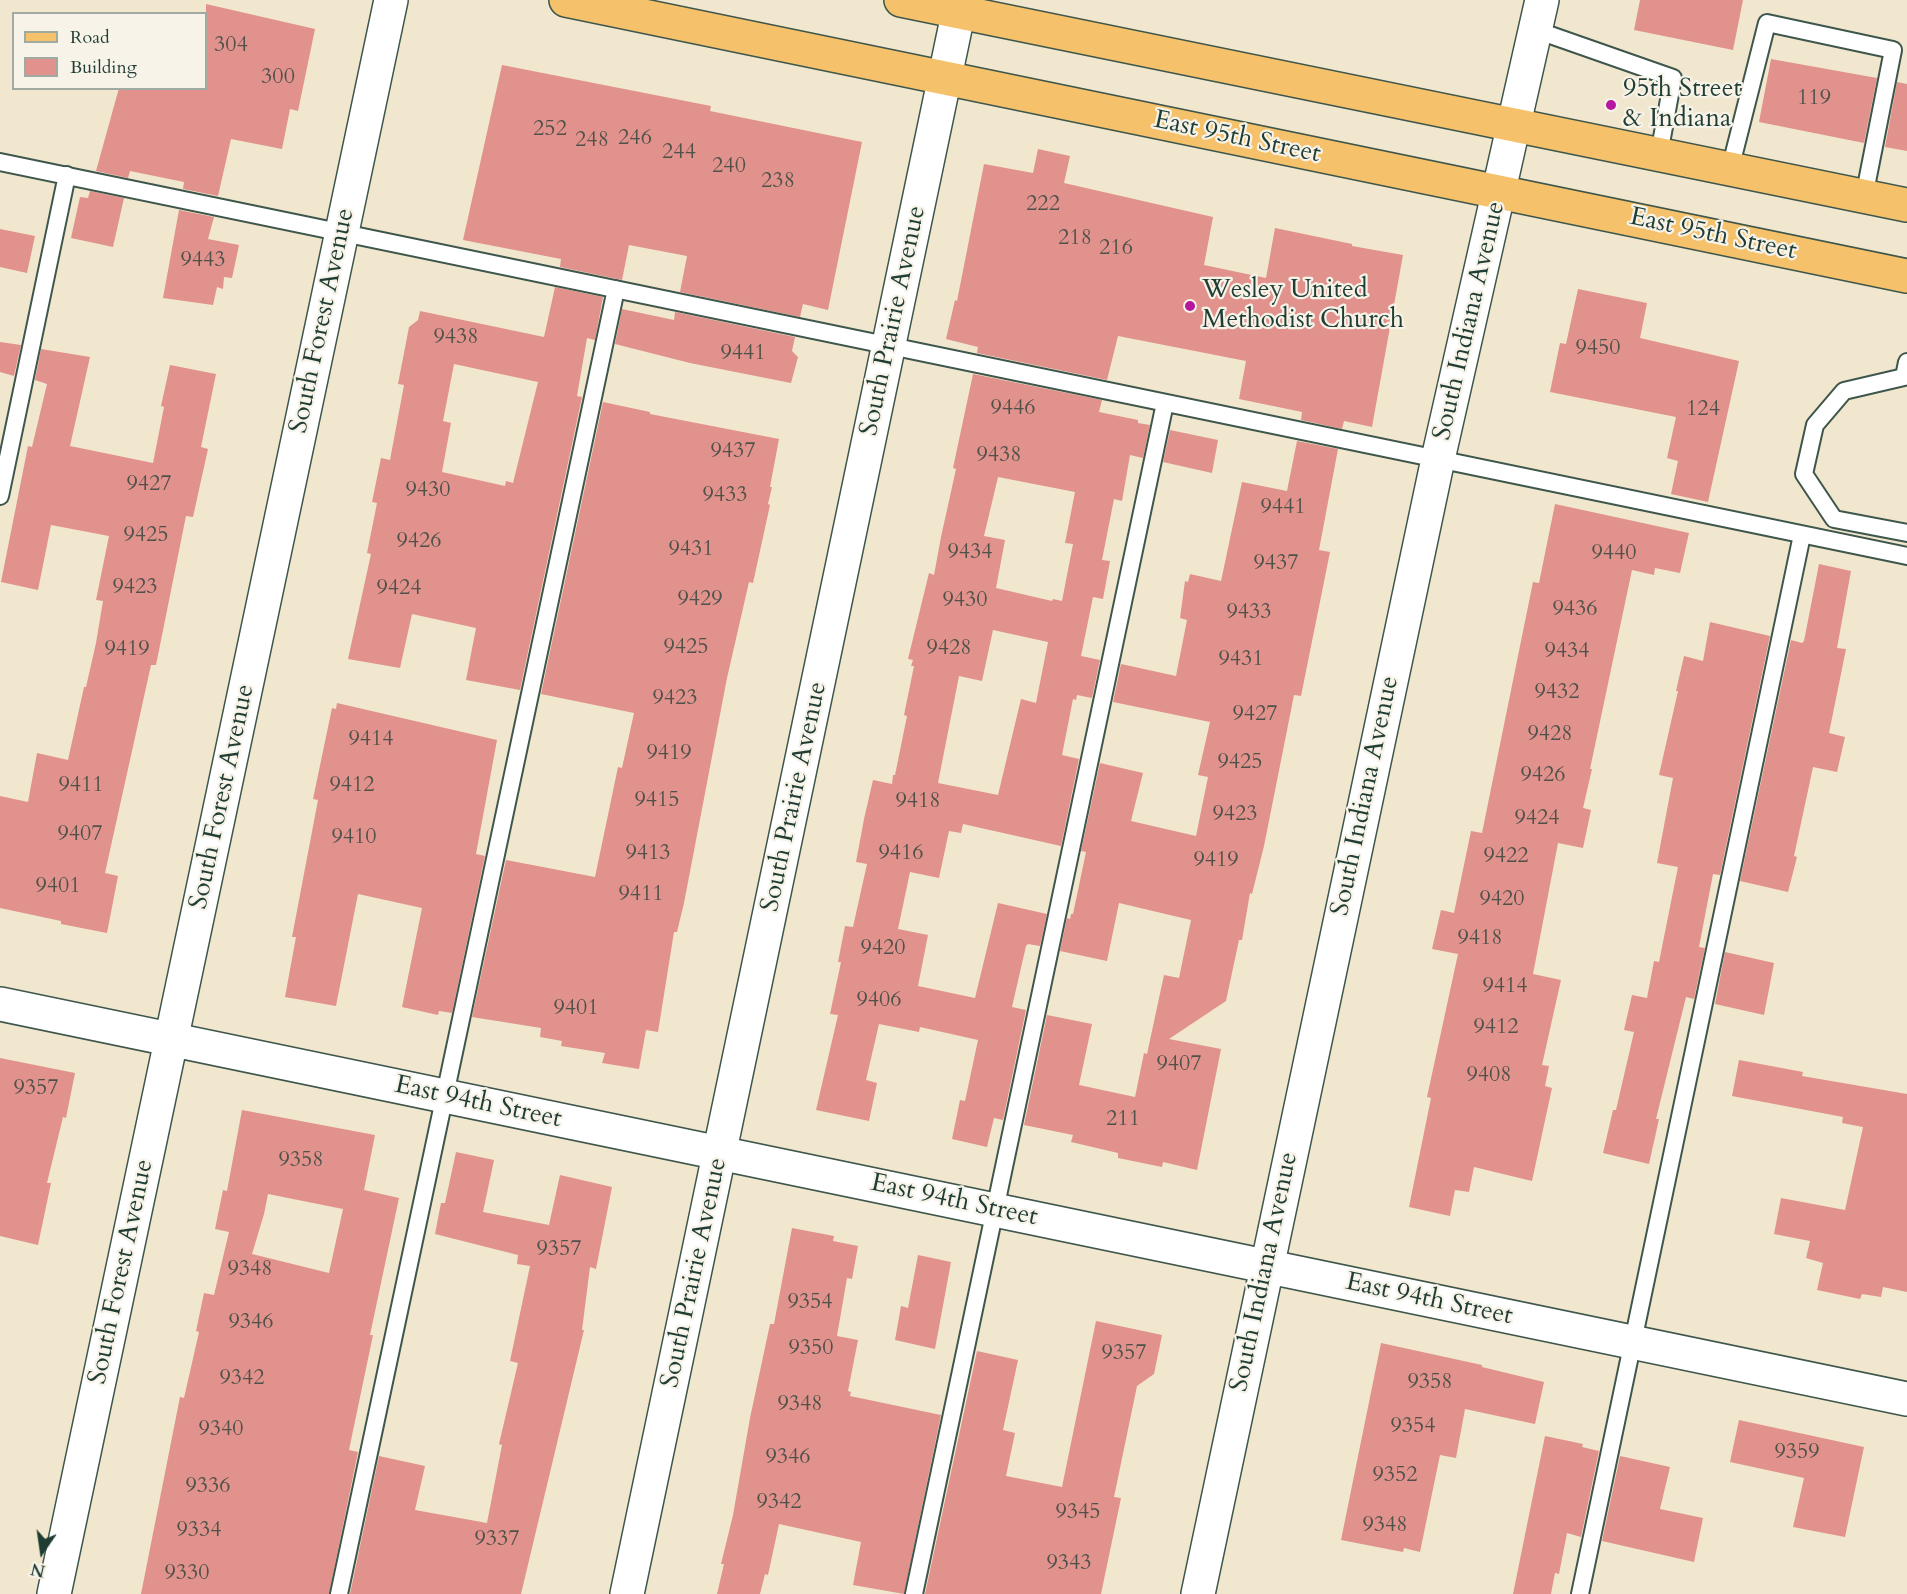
<!DOCTYPE html>
<html>
<head>
<meta charset="utf-8">
<style>
  body { margin:0 }
  #map { position:relative; width:1907px; height:1594px; overflow:hidden; background:#f1e7ce; font-family:Cardo,serif }
  canvas { display:block }
  .legend { position:absolute; left:12px; top:12px; width:195px; height:78px; box-sizing:border-box; background:#f7f3e8; border:2px solid #a1aaa0; margin:0; padding:8px 10px; list-style:none; font-size:18px; color:#1f3d34 }
  .legend li { display:flex; align-items:center; gap:12px; height:30px }
  .legend b { width:30px; border:2px solid #a1aaa0 }
  .north { position:absolute; left:12px; top:1522px; width:60px; height:60px; -webkit-text-stroke:4px #f7f3e8; paint-order:stroke; rotate:193deg; font-size:16px; font-weight:700; line-height:24px; text-align:center; color:#1f3d34 }
  .north::after { content:''; display:block; margin:auto; width:21px; height:27px; background:#1f3d34; clip-path:polygon(50% 0,100% 100%,50% 72%,0 100%) }
</style>
</head>
<body>
<div id="map">
<canvas width="1907" height="1594"></canvas>
<ul class="legend">
<li><b style="height:8px;background:#f5c16b"></b>Road</li>
<li><b style="height:16px;background:#e1928d"></b>Building</li>
</ul>
<div class="north">N</div>
</div>
<script>
const ctx = document.querySelector('canvas').getContext('2d');
ctx.lineJoin = 'round';
function fillPath(path, color) { ctx.fillStyle = color; ctx.fill(path, 'evenodd'); }
function stroke(path, color, width, dash) { ctx.strokeStyle = color; ctx.lineWidth = width; ctx.lineCap = dash ? 'butt' : 'round'; ctx.setLineDash(dash || []); ctx.stroke(path); }
function write(font, color, halo, rows, align = 'center') {
  ctx.font = font + ' Cardo,serif'; ctx.lineWidth = 4.5; ctx.setLineDash([]); ctx.textBaseline = 'middle'; ctx.strokeStyle = halo; ctx.fillStyle = color; for (const [text, x, y, turn = 0] of rows) {
    ctx.save(); ctx.translate(x, y); ctx.rotate((+turn || 0) * Math.PI / 180); ctx.textAlign = isNaN(turn) ? turn : align; if (halo) ctx.strokeText(text, 0, 0); ctx.fillText(text, 0, 0); ctx.restore();
  }
}
fillPath(new Path2D(`
  M 1640,0 L 1743,0 L 1733,50 L 1634,30 Z
  M 206,4 L 315,29 L 298,111 L 290,109 L 282,149 L 231,139 L 218,196 L 183,189 L 184,182 L 130,171 L 128,178 L 96,171 L 119,88 L 206,88 Z
  M 1771,59 L 1877,78 L 1864,143 L 1759,122 Z
  M 502,65 L 711,106 L 710,111 L 862,142 L 828,310 L 803,304 L 800,317 L 680,292 L 687,256 L 629,245 L 622,280 L 560,267 L 561,259 L 463,240 Z
  M 1897,82 L 1907,84 L 1907,151 L 1885,147 Z
  M 1038,149 L 1070,156 L 1064,183 L 1213,217 L 1204,265 L 1266,278 L 1275,228 L 1352,244 L 1352,246 L 1403,255 L 1372,427 L 1344,421 L 1342,429 L 1301,420 L 1302,412 L 1239,399 L 1246,361 L 1118,336 L 1107,380 L 977,353 L 978,347 L 946,339 L 955,300 L 957,301 L 984,164 L 1033,173 Z
  M 90,191 L 124,198 L 113,247 L 71,238 L 80,197 L 88,198 Z
  M 179,210 L 214,217 L 208,239 L 239,245 L 232,278 L 224,277 L 223,289 L 217,287 L 213,305 L 163,298 Z
  M 0,229 L 35,236 L 27,273 L 0,267 Z
  M 555,287 L 603,297 L 595,340 L 587,338 L 577,396 L 582,397 L 520,690 L 466,680 L 476,628 L 412,614 L 400,668 L 348,659 L 371,554 L 367,553 L 377,503 L 372,502 L 381,458 L 390,460 L 404,385 L 398,384 L 409,327 L 418,320 L 420,311 L 544,337 ZM 454,364 L 538,382 L 513,483 L 506,481 L 505,486 L 442,472 L 451,423 L 443,421 Z
  M 1578,289 L 1647,303 L 1640,338 L 1739,361 L 1708,502 L 1671,494 L 1678,461 L 1667,458 L 1676,417 L 1550,392 L 1560,343 L 1566,344 Z
  M 622,309 L 674,320 L 675,312 L 795,337 L 792,351 L 798,357 L 791,383 L 690,363 L 615,344 Z
  M 0,342 L 21,345 L 14,376 L 0,372 Z
  M 41,349 L 90,357 L 70,446 L 153,463 L 164,407 L 161,406 L 170,365 L 216,374 L 201,447 L 208,449 L 193,517 L 186,516 L 156,665 L 151,665 L 105,873 L 118,876 L 107,933 L 61,924 L 61,921 L 0,908 L 0,796 L 28,802 L 37,753 L 68,760 L 84,687 L 86,687 L 96,643 L 103,601 L 96,600 L 109,536 L 51,525 L 38,590 L 1,582 L 28,446 L 32,447 L 47,384 L 35,380 Z
  M 973,374 L 1102,400 L 1099,412 L 1138,420 L 1138,423 L 1150,425 L 1143,458 L 1130,455 L 1122,501 L 1114,499 L 1102,560 L 1110,561 L 1103,599 L 1093,597 L 1081,656 L 1100,660 L 1092,698 L 1077,695 L 1076,700 L 1073,699 L 1062,755 L 1079,759 L 1061,846 L 963,824 L 961,833 L 949,831 L 939,878 L 910,872 L 898,929 L 928,935 L 918,986 L 975,998 L 998,903 L 1047,914 L 1040,946 L 1028,944 L 1026,946 L 1012,1007 L 1026,1010 L 1003,1120 L 994,1118 L 987,1147 L 952,1139 L 960,1100 L 965,1101 L 978,1040 L 920,1027 L 919,1032 L 879,1024 L 866,1080 L 877,1083 L 869,1121 L 816,1110 L 838,1015 L 830,1014 L 841,962 L 838,962 L 845,926 L 853,927 L 867,864 L 856,862 L 864,819 L 873,780 L 892,784 L 893,775 L 895,775 L 907,716 L 904,715 L 914,666 L 911,666 L 913,660 L 908,659 L 929,573 L 934,575 L 941,537 L 956,469 L 953,468 ZM 998,477 L 1075,492 L 1065,543 L 1073,544 L 1062,601 L 1053,599 L 1052,601 L 996,588 L 1005,540 L 984,536 ZM 993,630 L 1048,642 L 1036,703 L 1021,699 L 998,795 L 938,783 L 959,676 L 982,681 Z
  M 603,402 L 650,412 L 650,414 L 779,439 L 770,487 L 772,487 L 768,504 L 770,505 L 753,583 L 749,582 L 727,678 L 684,903 L 677,932 L 674,932 L 658,1032 L 646,1030 L 639,1069 L 602,1063 L 605,1053 L 561,1046 L 562,1041 L 540,1037 L 541,1028 L 472,1017 L 506,860 L 595,877 L 618,767 L 622,768 L 634,713 L 541,694 Z
  M 1170,430 L 1218,440 L 1212,473 L 1163,462 Z
  M 1297,441 L 1338,449 L 1319,550 L 1330,552 L 1301,696 L 1294,695 L 1264,846 L 1252,894 L 1250,893 L 1242,940 L 1239,940 L 1226,1001 L 1169,1039 L 1221,1049 L 1197,1170 L 1163,1162 L 1162,1167 L 1118,1158 L 1118,1153 L 1071,1142 L 1073,1135 L 1024,1125 L 1047,1015 L 1092,1024 L 1079,1085 L 1135,1097 L 1144,1053 L 1147,1054 L 1164,975 L 1179,978 L 1191,920 L 1119,903 L 1107,961 L 1060,951 L 1067,918 L 1070,919 L 1071,914 L 1073,914 L 1086,852 L 1081,851 L 1100,763 L 1143,773 L 1131,821 L 1196,836 L 1208,777 L 1198,775 L 1210,722 L 1113,702 L 1121,664 L 1176,676 L 1187,620 L 1180,618 L 1185,581 L 1188,582 L 1190,574 L 1221,581 L 1242,482 L 1287,491 Z
  M 1555,504 L 1689,533 L 1680,573 L 1655,568 L 1654,575 L 1632,570 L 1590,769 L 1592,769 L 1583,808 L 1591,810 L 1583,848 L 1558,843 L 1533,974 L 1561,980 L 1542,1065 L 1549,1066 L 1545,1086 L 1552,1088 L 1532,1181 L 1474,1167 L 1469,1192 L 1455,1190 L 1450,1216 L 1409,1207 L 1431,1098 L 1427,1097 L 1458,954 L 1432,949 L 1441,910 L 1454,913 L 1471,831 L 1482,833 L 1533,582 L 1539,583 Z
  M 1819,564 L 1851,571 L 1837,648 L 1846,649 L 1829,733 L 1845,737 L 1837,772 L 1813,767 L 1794,856 L 1797,857 L 1788,892 L 1740,881 L 1791,640 L 1802,643 L 1804,641 Z
  M 1710,622 L 1770,636 L 1720,875 L 1713,874 L 1699,947 L 1705,948 L 1694,999 L 1686,997 L 1656,1119 L 1659,1119 L 1649,1164 L 1603,1153 L 1613,1110 L 1616,1110 L 1634,1032 L 1624,1030 L 1632,995 L 1647,998 L 1654,961 L 1659,962 L 1678,867 L 1657,863 L 1673,778 L 1659,775 L 1678,691 L 1676,691 L 1684,656 L 1703,661 Z
  M 337,703 L 497,740 L 476,854 L 485,856 L 452,1013 L 439,1011 L 438,1015 L 402,1007 L 422,908 L 358,894 L 336,1006 L 285,997 L 296,937 L 292,937 L 318,800 L 313,799 L 332,708 L 336,709 Z
  M 1725,952 L 1774,963 L 1764,1015 L 1715,1004 Z
  M 0,1058 L 75,1073 L 66,1118 L 63,1117 L 47,1183 L 51,1183 L 38,1245 L 0,1236 Z
  M 1739,1060 L 1803,1072 L 1802,1076 L 1907,1094 L 1907,1292 L 1883,1287 L 1881,1297 L 1862,1294 L 1860,1299 L 1817,1290 L 1823,1263 L 1806,1258 L 1810,1241 L 1774,1234 L 1781,1198 L 1845,1210 L 1863,1127 L 1842,1123 L 1843,1117 L 1732,1096 Z
  M 242,1110 L 375,1135 L 364,1190 L 399,1198 L 370,1335 L 373,1335 L 349,1450 L 358,1452 L 329,1594 L 141,1594 L 180,1397 L 184,1398 L 199,1332 L 196,1331 L 204,1293 L 214,1295 L 229,1232 L 215,1229 L 223,1190 L 227,1191 ZM 268,1194 L 343,1209 L 329,1273 L 252,1254 L 264,1214 Z
  M 456,1152 L 494,1160 L 483,1212 L 549,1225 L 560,1175 L 612,1187 L 596,1269 L 590,1267 L 582,1330 L 584,1330 L 521,1594 L 350,1594 L 379,1456 L 425,1466 L 415,1510 L 487,1523 L 502,1445 L 499,1444 L 518,1363 L 510,1361 L 530,1266 L 517,1264 L 518,1255 L 435,1234 L 441,1203 L 445,1203 Z
  M 792,1228 L 834,1236 L 833,1241 L 858,1246 L 852,1279 L 847,1278 L 837,1336 L 858,1340 L 848,1391 L 851,1392 L 850,1396 L 941,1415 L 904,1594 L 853,1585 L 861,1542 L 779,1524 L 768,1575 L 765,1574 L 760,1594 L 717,1594 L 724,1564 L 721,1564 L 733,1515 L 750,1418 L 770,1324 L 774,1324 Z
  M 918,1255 L 951,1262 L 935,1349 L 895,1340 L 901,1306 L 908,1308 Z
  M 1096,1321 L 1162,1335 L 1154,1374 L 1137,1386 L 1114,1497 L 1121,1498 L 1101,1594 L 925,1594 L 977,1351 L 1018,1360 L 1003,1430 L 1015,1433 L 1006,1476 L 1062,1487 Z
  M 1381,1343 L 1482,1365 L 1482,1367 L 1544,1382 L 1535,1424 L 1465,1409 L 1456,1458 L 1440,1455 L 1420,1552 L 1404,1548 L 1403,1552 L 1341,1540 Z
  M 1739,1420 L 1864,1447 L 1845,1537 L 1793,1527 L 1804,1478 L 1730,1462 Z
  M 1545,1436 L 1583,1444 L 1582,1447 L 1599,1451 L 1581,1537 L 1567,1533 L 1559,1574 L 1555,1573 L 1551,1594 L 1513,1594 Z
  M 1620,1456 L 1670,1467 L 1660,1509 L 1703,1518 L 1694,1562 L 1602,1541 Z`), '#e1928d');
const lane = new Path2D(`
  M 1536,30 L 1673,78 L 1659,154
  M 0,162 L 1907,556
  M 1730,169 L 1767,23 L 1893,50 L 1864,197
  M 1907,362 L 1904,377 L 1844,391 L 1815,425 L 1804,474 L 1834,519 L 1907,533
  M 0,496 L 67,175
  M 339,1594 L 616,289
  M 914,1594 L 1165,403
  M 1580,1594 L 1802,535`);
const street = new Path2D(`
  M 0,1004 L 1907,1399
  M 54,1594 L 391,0
  M 627,1594 L 961,0
  M 1198,1594 L 1438,459 L 1542,0`);
const primary = new Path2D(`
  M 566,0 L 1907,276
  M 901,0 L 1907,205`);
stroke(lane, '#3e564b', 20);
stroke(street, '#3e564b', 36);
stroke(primary, '#3e564b', 36);
stroke(lane, '#fff', 16);
stroke(street, '#fff', 33);
stroke(primary, '#f5c16b', 33);
for (const [x, y, r, color] of [
  [1611,105,6,"#b5179e"],
  [1190,306,6,"#b5179e"]
]) { const dot = new Path2D(); dot.arc(x, y, r, 0, 2 * Math.PI); ctx.fillStyle = color; ctx.fill(dot); stroke(dot, '#f7f3e8', 2); }
write('22px', '#50524a', null, [
  ["304",231,46],
  ["300",278,78],
  ["119",1814,99],
  ["252",550,130],
  ["246",635,139],
  ["248",592,141],
  ["244",679,153],
  ["240",729,167],
  ["238",778,182],
  ["222",1043,205],
  ["218",1075,239],
  ["216",1116,249],
  ["9443",203,261],
  ["9438",456,338],
  ["9450",1598,349],
  ["9441",743,354],
  ["9446",1013,409],
  ["124",1703,410],
  ["9437",733,452],
  ["9438",999,456],
  ["9427",149,485],
  ["9430",428,491],
  ["9433",725,496],
  ["9441",1283,508],
  ["9425",146,536],
  ["9426",419,542],
  ["9431",691,550],
  ["9434",970,553],
  ["9440",1614,554],
  ["9437",1276,564],
  ["9423",135,588],
  ["9424",399,589],
  ["9429",700,600],
  ["9430",965,601],
  ["9436",1575,610],
  ["9433",1249,613],
  ["9425",686,648],
  ["9428",949,649],
  ["9419",127,650],
  ["9434",1567,652],
  ["9431",1241,660],
  ["9432",1557,693],
  ["9423",675,699],
  ["9427",1255,715],
  ["9428",1550,735],
  ["9414",371,740],
  ["9419",669,754],
  ["9425",1240,763],
  ["9426",1543,776],
  ["9411",81,786],
  ["9412",352,786],
  ["9415",657,801],
  ["9418",918,802],
  ["9423",1235,815],
  ["9424",1537,819],
  ["9407",80,835],
  ["9410",354,838],
  ["9413",648,854],
  ["9416",901,854],
  ["9422",1506,857],
  ["9419",1216,861],
  ["9401",58,887],
  ["9411",641,895],
  ["9420",1502,900],
  ["9418",1480,939],
  ["9420",883,949],
  ["9414",1505,987],
  ["9406",879,1001],
  ["9401",576,1009],
  ["9412",1496,1028],
  ["9407",1179,1065],
  ["9408",1489,1076],
  ["9357",36,1089],
  ["211",1123,1120],
  ["9358",301,1161],
  ["9357",559,1250],
  ["9348",250,1270],
  ["9354",810,1303],
  ["9346",251,1323],
  ["9350",811,1349],
  ["9357",1124,1354],
  ["9342",242,1379],
  ["9358",1430,1383],
  ["9348",800,1405],
  ["9354",1413,1427],
  ["9340",221,1430],
  ["9359",1797,1453],
  ["9346",788,1458],
  ["9352",1395,1476],
  ["9336",208,1487],
  ["9342",779,1503],
  ["9345",1078,1513],
  ["9348",1385,1526],
  ["9334",199,1531],
  ["9337",497,1540],
  ["9343",1069,1564],
  ["9330",187,1574]
]);
write('26px', '#1f3d34', '#f7f3e8', [
  ["95th Street",1623,90],
  ["& Indiana",1623,120],
  ["Wesley United",1202,291],
  ["Methodist Church",1202,321]
], 'left');
write('26px', '#1f3d34', '#f7f3e8', [
  ["East 95th Street",1237,138,12],
  ["East 95th Street",1713,235,12],
  ["South Forest Avenue",323,321,-78],
  ["South Prairie Avenue",894,321,-78],
  ["South Indiana Avenue",1470,321,-77],
  ["South Indiana Avenue",1366,796,-78],
  ["South Forest Avenue",223,797,-78],
  ["South Prairie Avenue",795,797,-78],
  ["East 94th Street",478,1103,12],
  ["East 94th Street",954,1201,12],
  ["South Forest Avenue",122,1272,-78],
  ["South Indiana Avenue",1265,1272,-78],
  ["South Prairie Avenue",695,1273,-78],
  ["East 94th Street",1429,1300,12]
]);
</script>
</body>
</html>
